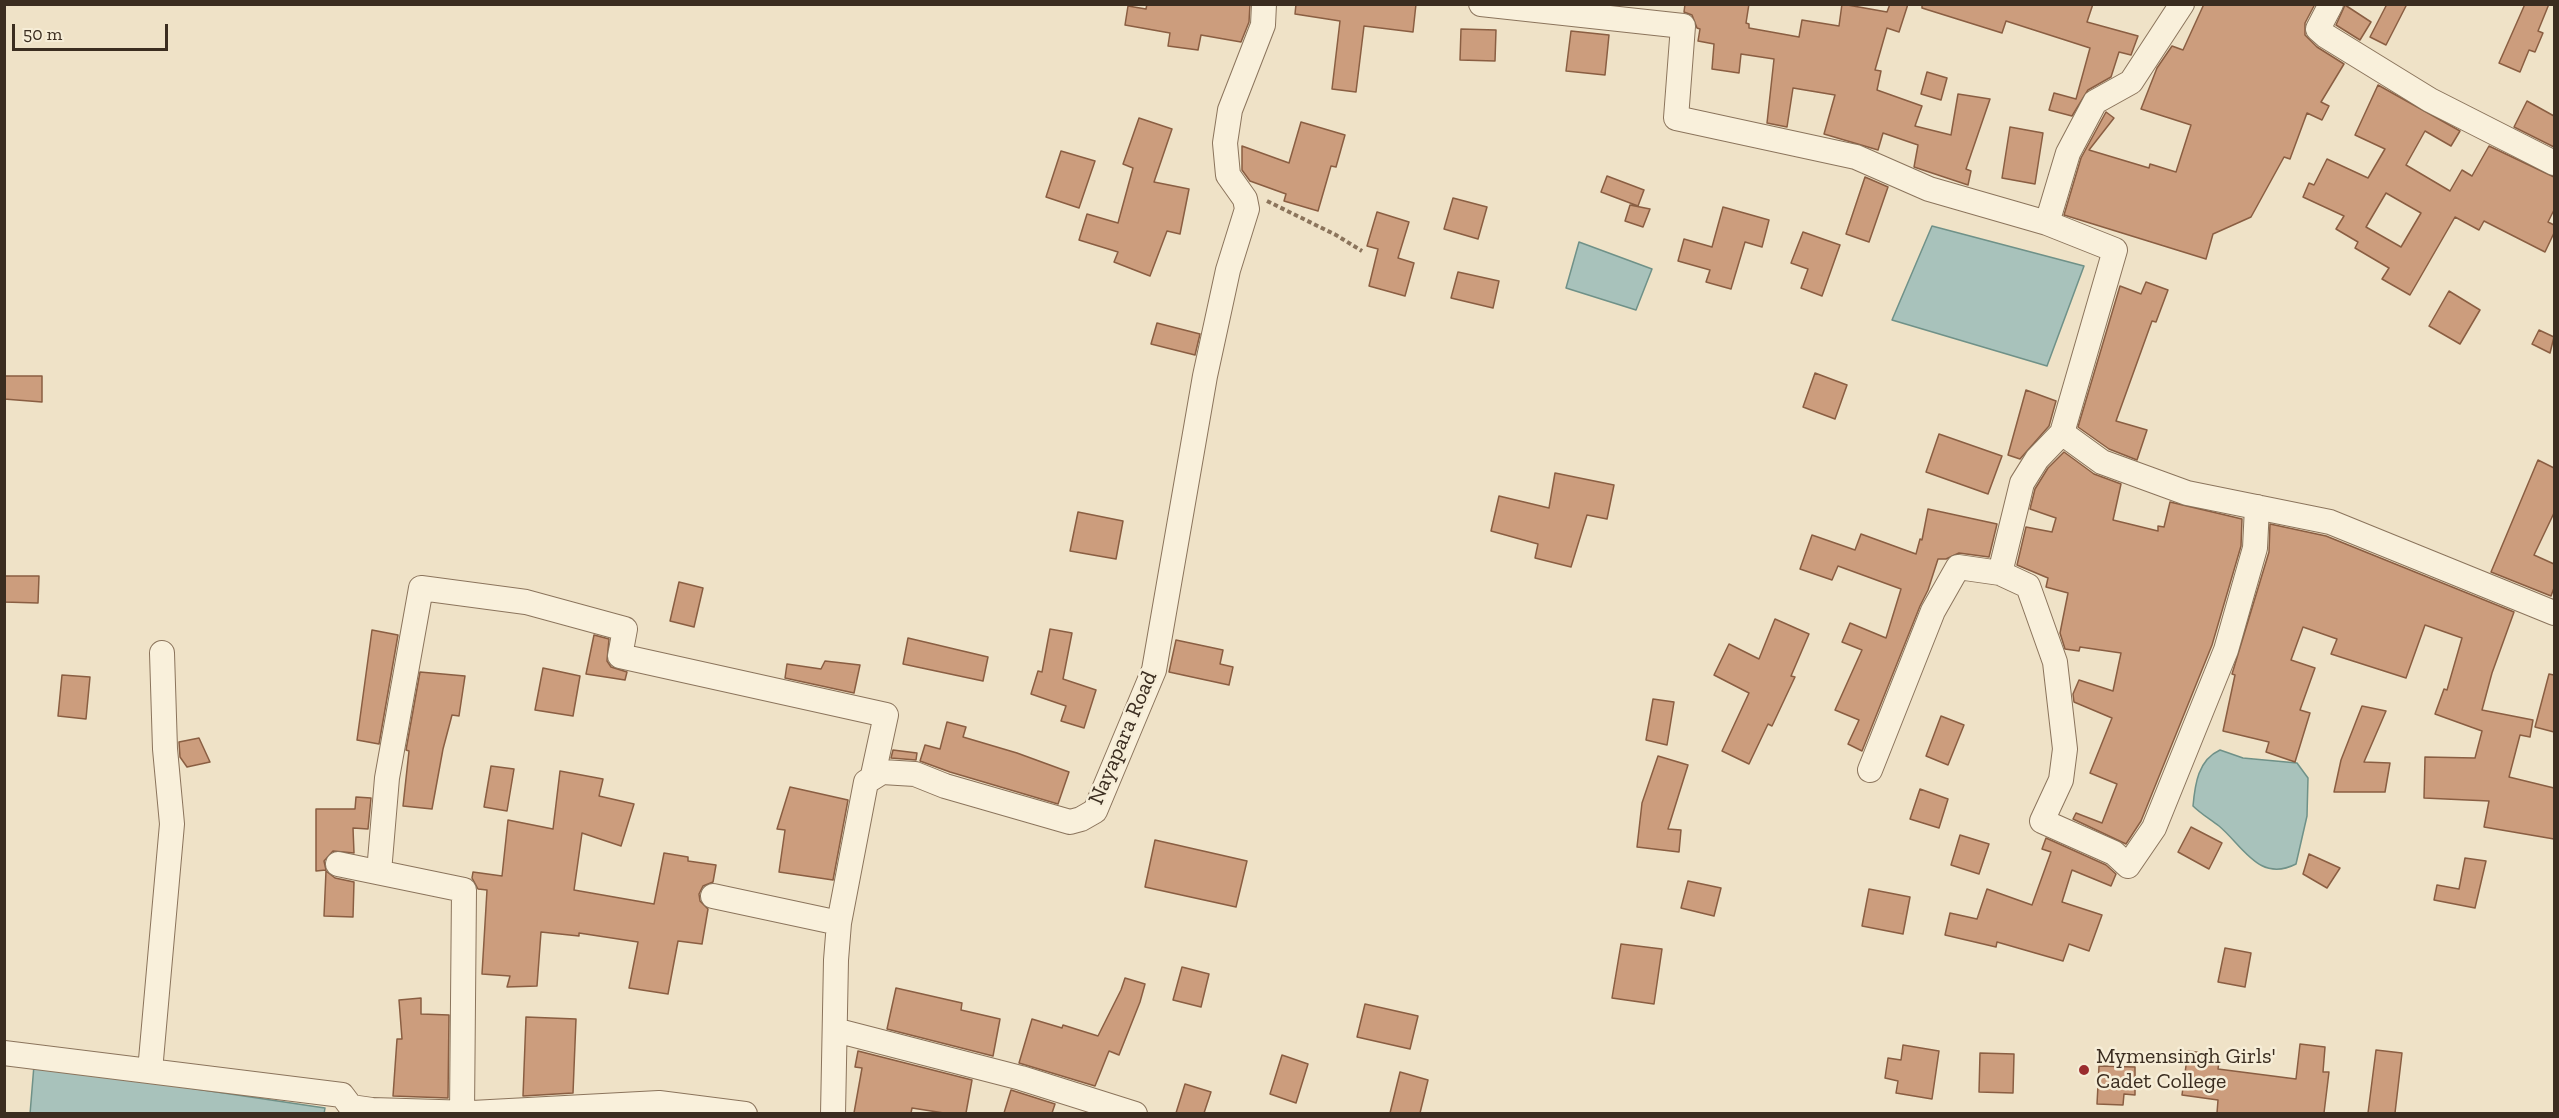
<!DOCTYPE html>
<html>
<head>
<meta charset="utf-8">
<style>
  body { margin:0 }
  #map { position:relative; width:2559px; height:1118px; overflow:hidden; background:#efe2c7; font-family:"Zilla Slab",serif }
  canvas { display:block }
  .frame { position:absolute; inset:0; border:6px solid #3b2d20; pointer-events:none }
  .scale { position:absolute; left:12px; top:24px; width:156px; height:27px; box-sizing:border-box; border:3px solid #3b2d20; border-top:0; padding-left:8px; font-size:18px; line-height:21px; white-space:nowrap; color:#3b2d20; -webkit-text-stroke:4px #f6edd7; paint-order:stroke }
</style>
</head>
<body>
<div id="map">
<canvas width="2559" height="1118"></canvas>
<div class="frame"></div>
<div class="scale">50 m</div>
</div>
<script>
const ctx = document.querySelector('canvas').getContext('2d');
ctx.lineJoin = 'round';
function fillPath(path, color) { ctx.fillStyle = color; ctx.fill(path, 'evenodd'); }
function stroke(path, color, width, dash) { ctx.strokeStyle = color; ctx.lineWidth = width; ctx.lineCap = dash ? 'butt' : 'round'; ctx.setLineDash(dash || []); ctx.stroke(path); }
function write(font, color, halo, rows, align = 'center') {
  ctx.font = font + ' "Zilla Slab",serif'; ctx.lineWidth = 5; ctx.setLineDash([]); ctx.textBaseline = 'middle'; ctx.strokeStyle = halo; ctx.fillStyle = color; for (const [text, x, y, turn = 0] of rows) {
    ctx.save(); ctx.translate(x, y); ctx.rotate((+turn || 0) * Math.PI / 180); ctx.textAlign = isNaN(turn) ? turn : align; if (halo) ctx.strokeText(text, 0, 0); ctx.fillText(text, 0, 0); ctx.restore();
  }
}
const water = new Path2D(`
  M 1932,226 L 2084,266 L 2047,366 L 1892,320 Z
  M 1579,242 L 1652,269 L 1636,310 L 1566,288 Z
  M 2220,750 L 2243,758 L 2297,763 L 2308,778 L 2307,816 L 2296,864 C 2259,883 2243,846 2219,826 C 2210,819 2201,814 2193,806 C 2195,784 2198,760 2220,750 Z
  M 34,1065 L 325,1108 L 324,1114 L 30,1114 Z`);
fillPath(water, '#a8c2bb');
stroke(water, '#6f9188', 1.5);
const building = new Path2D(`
  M 1147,4 L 1250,4 L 1249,22 L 1241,42 L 1201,35 L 1198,50 L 1168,46 L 1170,33 L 1125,25 L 1128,6 L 1146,9 Z
  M 1296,4 L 1416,4 L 1413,32 L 1364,26 L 1356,92 L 1332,89 L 1340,21 L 1295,14 Z
  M 1685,4 L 1749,4 L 1746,23 L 1749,24 L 1749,28 L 1799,37 L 1802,20 L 1839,26 L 1842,4 L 1887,12 L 1890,4 L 1908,4 L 1899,32 L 1887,28 L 1875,70 L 1881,71 L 1877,90 L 1922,106 L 1915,126 L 1951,135 L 1958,94 L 1990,99 L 1966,169 L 1971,171 L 1968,185 L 1914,167 L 1918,145 L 1883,133 L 1878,150 L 1824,134 L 1835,95 L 1793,88 L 1787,127 L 1767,123 L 1774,59 L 1741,54 L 1739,73 L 1712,69 L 1714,44 L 1698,41 L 1700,29 L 1697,28 L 1692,15 L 1684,12 Z
  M 1922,4 L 2093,4 L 2087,22 L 2138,36 L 2131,55 L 2119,52 L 2111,77 L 2088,90 L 2072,116 L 2049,110 L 2054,93 L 2076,99 L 2090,48 L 2006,21 L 2002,33 L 1922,8 Z
  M 2204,4 L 2315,4 L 2305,23 L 2305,35 L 2317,47 L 2344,64 L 2321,102 L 2329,106 L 2322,120 L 2307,113 L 2290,159 L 2284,157 L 2251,217 L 2213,234 L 2206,259 L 2064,215 L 2081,158 L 2106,112 L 2114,118 L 2089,150 L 2149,168 L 2150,164 L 2176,172 L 2191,125 L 2141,109 L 2157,68 L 2172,46 L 2183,50 Z
  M 2387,4 L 2407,4 L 2386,45 L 2370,37 Z
  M 2525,4 L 2549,4 L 2538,31 L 2543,33 L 2535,52 L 2529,50 L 2520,72 L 2499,63 Z
  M 2345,5 L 2371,22 L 2360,40 L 2336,25 Z
  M 1461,29 L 1496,30 L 1495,61 L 1460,60 Z
  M 1571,31 L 1609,35 L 1605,75 L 1566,71 Z
  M 1927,72 L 1947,78 L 1941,100 L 1921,94 Z
  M 2378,85 L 2460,131 L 2451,146 L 2425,131 L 2406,165 L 2450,191 L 2462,170 L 2472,176 L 2489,146 L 2554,177 L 2554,210 L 2548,222 L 2554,225 L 2554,233 L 2545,252 L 2484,221 L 2479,230 L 2455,217 L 2410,295 L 2382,279 L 2389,268 L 2355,248 L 2358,242 L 2336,229 L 2344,216 L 2303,197 L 2309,183 L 2314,185 L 2327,159 L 2368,178 L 2385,149 L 2355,135 ZM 2386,193 L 2421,213 L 2401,247 L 2366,227 Z
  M 2527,101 L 2554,116 L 2554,147 L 2514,127 Z
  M 1139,118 L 1172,129 L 1154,182 L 1189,189 L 1180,234 L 1167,231 L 1150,276 L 1114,262 L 1118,252 L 1079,240 L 1087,214 L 1118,223 L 1133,168 L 1123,164 Z
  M 1301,122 L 1345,135 L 1336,167 L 1331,166 L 1318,211 L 1284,201 L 1286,194 L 1250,181 L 1242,170 L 1242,146 L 1289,163 Z
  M 2010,127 L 2043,133 L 2035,184 L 2002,178 Z
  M 1061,151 L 1095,161 L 1079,208 L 1046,197 Z
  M 1607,176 L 1644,190 L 1638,206 L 1601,192 Z
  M 1865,177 L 1888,187 L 1869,242 L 1846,234 Z
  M 1453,198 L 1487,207 L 1478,239 L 1444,229 Z
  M 1630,205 L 1650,209 L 1643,227 L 1625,221 Z
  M 1723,207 L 1769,220 L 1762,247 L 1745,242 L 1731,289 L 1706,282 L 1710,270 L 1678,261 L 1684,239 L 1712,247 Z
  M 1377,212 L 1409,222 L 1398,258 L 1414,263 L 1405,296 L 1369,286 L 1378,249 L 1367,246 Z
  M 1803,232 L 1840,245 L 1822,296 L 1801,288 L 1808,269 L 1791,263 Z
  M 1458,272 L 1499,281 L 1493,308 L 1451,298 Z
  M 2146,282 L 2168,290 L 2156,322 L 2152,321 L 2116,421 L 2147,430 L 2137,460 L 2109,449 L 2078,427 L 2120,286 L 2141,294 Z
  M 2449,291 L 2480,310 L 2460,344 L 2429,326 Z
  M 1157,323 L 1200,334 L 1195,355 L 1151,344 Z
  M 2539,330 L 2554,337 L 2550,353 L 2532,344 Z
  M 1815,373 L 1847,385 L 1835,419 L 1803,407 Z
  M 4,376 L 42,376 L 42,402 L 4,399 Z
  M 2026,390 L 2056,401 L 2049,426 L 2020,459 L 2008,455 Z
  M 1939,434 L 2002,456 L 1988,494 L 1926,472 Z
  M 2064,452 L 2094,474 L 2121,484 L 2113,520 L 2158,531 L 2158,526 L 2164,527 L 2170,502 L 2242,519 L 2241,546 L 2212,645 L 2141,821 L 2126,844 L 2073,819 L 2076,813 L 2102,823 L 2117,784 L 2090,773 L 2112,718 L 2074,702 L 2073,694 L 2079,680 L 2113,691 L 2121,653 L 2080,647 L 2079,651 L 2065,649 L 2060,633 L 2068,593 L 2046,587 L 2048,578 L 2017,565 L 2026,527 L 2052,532 L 2056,518 L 2030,509 L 2035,489 L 2048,468 Z
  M 2538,460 L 2554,468 L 2554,513 L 2534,555 L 2554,564 L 2554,588 L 2551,596 L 2491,572 Z
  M 1555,473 L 1614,485 L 1607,519 L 1587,515 L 1571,567 L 1535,558 L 1538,544 L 1491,531 L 1499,496 L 1549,508 Z
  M 1928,509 L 1997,524 L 1989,557 L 1959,553 L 1946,559 L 1938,559 L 1928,590 L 1920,606 L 1862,751 L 1848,744 L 1859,720 L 1835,710 L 1862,650 L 1842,642 L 1850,623 L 1886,638 L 1901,589 L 1838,566 L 1832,580 L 1800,569 L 1812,535 L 1855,550 L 1861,534 L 1916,554 L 1920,539 L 1922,540 Z
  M 1078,512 L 1123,521 L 1116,559 L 1070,551 Z
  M 2270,524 L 2326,536 L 2514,612 L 2492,673 L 2482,710 L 2533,720 L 2530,737 L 2520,735 L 2509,777 L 2554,788 L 2554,839 L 2484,827 L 2489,801 L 2424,798 L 2425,757 L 2475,758 L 2482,731 L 2435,714 L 2444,689 L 2447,690 L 2462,638 L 2425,625 L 2406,678 L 2331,654 L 2337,639 L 2303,627 L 2291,660 L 2315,668 L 2300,710 L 2310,713 L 2295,762 L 2266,752 L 2269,742 L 2223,731 L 2235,675 L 2232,674 L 2269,552 Z
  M 4,576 L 39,576 L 38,603 L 4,602 Z
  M 679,582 L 703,588 L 694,627 L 670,621 Z
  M 1775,619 L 1809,634 L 1791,676 L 1795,677 L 1772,726 L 1768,724 L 1749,764 L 1722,751 L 1749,693 L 1714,675 L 1729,644 L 1759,659 Z
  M 1050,629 L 1072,633 L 1063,679 L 1096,690 L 1084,728 L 1061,721 L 1066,706 L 1031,694 L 1038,671 L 1042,672 Z
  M 372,630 L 398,635 L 379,744 L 357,740 Z
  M 594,635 L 609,639 L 607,661 L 611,667 L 627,672 L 625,680 L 586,674 Z
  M 908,638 L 988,657 L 983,681 L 903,664 Z
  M 1176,640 L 1223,650 L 1220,664 L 1233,667 L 1229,685 L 1169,672 Z
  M 825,661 L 860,665 L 854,693 L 785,678 L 787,664 L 821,669 Z
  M 543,668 L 580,676 L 573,716 L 535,710 Z
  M 420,672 L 465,676 L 459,716 L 452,715 L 443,749 L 432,809 L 403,806 L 409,751 L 406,750 Z
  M 2549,674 L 2554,675 L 2554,732 L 2535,727 Z
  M 62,675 L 90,677 L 86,719 L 58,716 Z
  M 1653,699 L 1674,702 L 1667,745 L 1646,740 Z
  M 2362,706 L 2386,711 L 2364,762 L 2390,763 L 2385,792 L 2334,792 L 2341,760 Z
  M 1941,716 L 1964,725 L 1948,765 L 1926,756 Z
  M 947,722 L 966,727 L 963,737 L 1017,753 L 1069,772 L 1058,804 L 950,772 L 920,761 L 925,745 L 940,749 Z
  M 199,738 L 210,762 L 187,767 L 180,757 L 179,742 Z
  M 893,750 L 917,753 L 916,760 L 891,758 Z
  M 1658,756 L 1688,765 L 1668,829 L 1681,830 L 1679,852 L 1637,847 L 1642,803 Z
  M 491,766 L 514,769 L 507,811 L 484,807 Z
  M 560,771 L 603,779 L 599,796 L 634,804 L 621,846 L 582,833 L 574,890 L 654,904 L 664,853 L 688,857 L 688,861 L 716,865 L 713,882 L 703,886 L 699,894 L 700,901 L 708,909 L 702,944 L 678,941 L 668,994 L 629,988 L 638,942 L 579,933 L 579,936 L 541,932 L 537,986 L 507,987 L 510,976 L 482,974 L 487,890 L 478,889 L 472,878 L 473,872 L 502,876 L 508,820 L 553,829 Z
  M 790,787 L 848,800 L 833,880 L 779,872 L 785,830 L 777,829 Z
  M 1920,789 L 1948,799 L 1939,828 L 1910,819 Z
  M 356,797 L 371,798 L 368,829 L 353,828 L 354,853 L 333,851 L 324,861 L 326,870 L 316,871 L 316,809 L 355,809 Z
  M 2191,827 L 2222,843 L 2209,869 L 2178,852 Z
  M 1960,835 L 1989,844 L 1979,874 L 1951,865 Z
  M 2046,838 L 2106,865 L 2116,874 L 2111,886 L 2072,870 L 2062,902 L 2102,915 L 2089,951 L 2069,944 L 2063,961 L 1997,942 L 1996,947 L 1945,935 L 1950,913 L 1977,919 L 1987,889 L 2032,905 L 2051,852 L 2042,849 Z
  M 1155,840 L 1247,861 L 1236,907 L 1145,887 Z
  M 2309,854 L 2340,868 L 2327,888 L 2303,874 Z
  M 2465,858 L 2486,861 L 2475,908 L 2434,900 L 2437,885 L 2459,889 Z
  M 326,871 L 335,878 L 354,882 L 353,917 L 324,916 Z
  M 1688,881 L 1721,888 L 1714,916 L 1681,908 Z
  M 1869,889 L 1910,897 L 1903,934 L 1862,926 Z
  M 1621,944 L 1662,949 L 1654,1004 L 1612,998 Z
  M 2225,948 L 2251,953 L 2245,987 L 2218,982 Z
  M 1182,967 L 1209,974 L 1201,1007 L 1173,1000 Z
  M 1125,978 L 1145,984 L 1140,1002 L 1119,1055 L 1109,1051 L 1095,1086 L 1019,1063 L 1032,1019 L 1062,1028 L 1063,1025 L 1098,1036 L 1121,990 Z
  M 896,988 L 962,1003 L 961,1010 L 1000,1019 L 993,1056 L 887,1029 Z
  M 421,998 L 421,1014 L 449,1015 L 448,1098 L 393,1096 L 397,1039 L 402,1039 L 399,1000 Z
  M 1365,1004 L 1418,1016 L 1410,1049 L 1357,1037 Z
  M 526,1017 L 576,1019 L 573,1093 L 523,1096 Z
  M 2300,1044 L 2325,1047 L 2323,1072 L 2329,1072 L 2324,1113 L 2217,1113 L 2218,1100 L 2182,1095 L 2188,1051 L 2220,1055 L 2218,1069 L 2296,1079 Z
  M 1903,1045 L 1939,1051 L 1932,1099 L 1896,1093 L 1898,1081 L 1885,1078 L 1888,1058 L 1901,1060 Z
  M 2376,1050 L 2402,1053 L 2395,1113 L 2368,1113 Z
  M 858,1051 L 972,1080 L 966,1113 L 944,1113 L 912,1108 L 911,1113 L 854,1113 L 862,1068 L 855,1067 Z
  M 1980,1053 L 2014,1054 L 2013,1093 L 1979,1092 Z
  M 1282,1055 L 1308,1064 L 1296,1103 L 1270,1094 Z
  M 2099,1066 L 2135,1067 L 2135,1095 L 2124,1094 L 2123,1105 L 2097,1104 Z
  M 1400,1072 L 1428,1080 L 1420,1113 L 1390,1113 Z
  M 1185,1084 L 1211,1092 L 1204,1113 L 1176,1113 Z
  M 1011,1090 L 1055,1104 L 1052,1113 L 1004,1113 Z`);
fillPath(building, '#cc9d7d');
stroke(building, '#8a5e42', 1.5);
const minor = new Path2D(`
  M 1481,4 L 1683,26 L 1676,118 L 1856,157 L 1929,189 L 2047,223 L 2115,250 L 2062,433 L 2102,462 L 2187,493 L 2330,522 L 2554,613
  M 2331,4 L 2318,29 L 2326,36 L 2430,100 L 2554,163
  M 2047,223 L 2068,153 L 2095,102 L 2131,82 L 2182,4
  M 2000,573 L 2028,586 L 2055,662 L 2065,749 L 2061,780 L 2042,821 L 2114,853 L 2128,866 L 2154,828 L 2226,650 L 2255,548 L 2257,507
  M 1870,770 L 1933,611 L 1958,567 L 2000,573 L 2022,483 L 2037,459 L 2062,433
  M 338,864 L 464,890 L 462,1113
  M 379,872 L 387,778 L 421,588 L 526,602 L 625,629 L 620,656 L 886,715 L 873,775
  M 713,896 L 839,923
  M 835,1030 L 1021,1078 L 1135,1114
  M 4,1053 L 342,1095 L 351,1107 L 372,1110 L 472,1113 L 659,1103 L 745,1114
  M 150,1071 L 172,824 L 165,749 L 162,653
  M 833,1114 L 836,960 L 839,923 L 866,782 L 882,772 L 915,774 L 945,786 L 1070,822 L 1081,819 L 1095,811 L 1154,670 L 1205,376 L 1228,270 L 1247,209 L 1245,199 L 1228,175 L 1225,143 L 1230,110 L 1263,25 L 1264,4`);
stroke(minor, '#8b745c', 26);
stroke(new Path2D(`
  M 1267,201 L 1336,235 L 1362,251`), '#8b745c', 4, [4.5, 3]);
stroke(minor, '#f9f0db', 24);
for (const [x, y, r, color] of [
  [2084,1070,6,"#9a2c2e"]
]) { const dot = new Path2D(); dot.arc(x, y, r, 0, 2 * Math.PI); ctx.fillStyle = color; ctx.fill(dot); stroke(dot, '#f6edd7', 2); }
write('22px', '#3b2d20', '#f6edd7', [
  ["Nayapara Road",1123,738,-67]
]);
write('22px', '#3b2d20', '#f6edd7', [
  ["Mymensingh Girls'",2096,1057],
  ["Cadet College",2096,1082]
], 'left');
</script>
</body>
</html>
